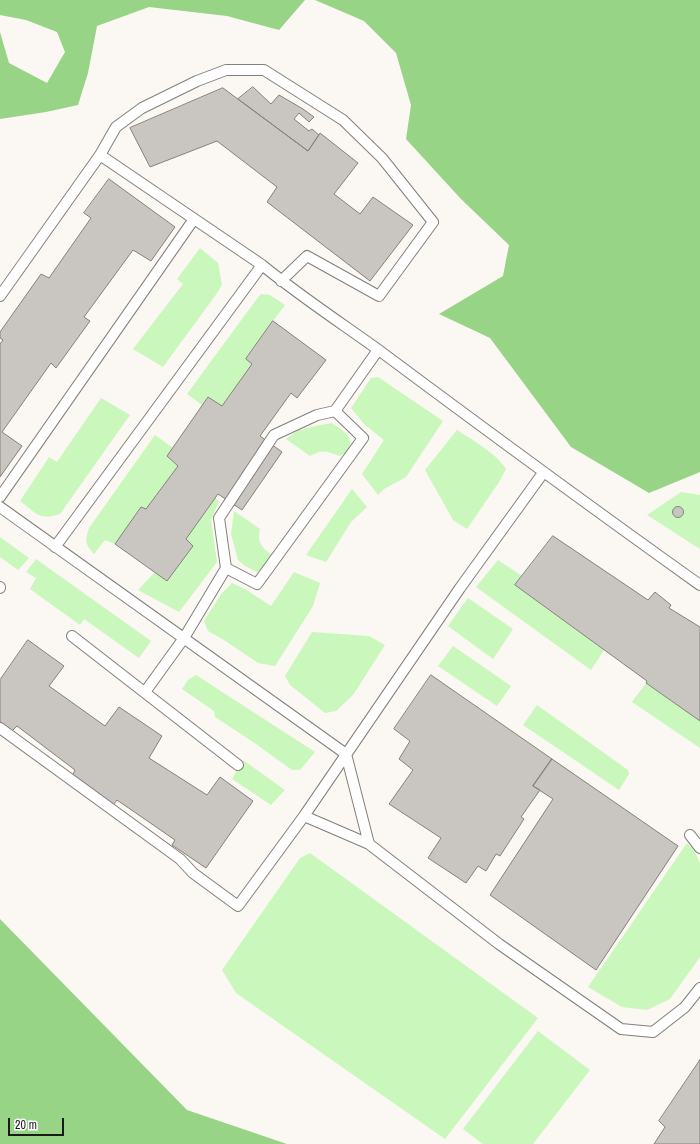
<!DOCTYPE html>
<html>
<head>
<meta charset="utf-8">
<style>
  body { margin:0 }
  #map { position:relative; width:700px; height:1144px; overflow:hidden; background:#fbf7f2; font-family:"Archivo Narrow",sans-serif }
  canvas { display:block }
  .scale { position:absolute; left:8px; top:1118px; width:56px; height:18px; box-sizing:border-box; border:2px solid #1c1a19; border-top:0; padding-left:5px; font-size:12px; line-height:14px; white-space:nowrap; color:#1c1a19; -webkit-text-stroke:3px #fff; paint-order:stroke }
</style>
</head>
<body>
<div id="map">
<canvas width="700" height="1144"></canvas>
<div class="scale">20 m</div>
</div>
<script>
const ctx = document.querySelector('canvas').getContext('2d');
ctx.lineJoin = 'round';
function fillPath(path, color) { ctx.fillStyle = color; ctx.fill(path, 'evenodd'); }
function stroke(path, color, width, dash) { ctx.strokeStyle = color; ctx.lineWidth = width; ctx.lineCap = dash ? 'butt' : 'round'; ctx.setLineDash(dash || []); ctx.stroke(path); }
fillPath(new Path2D(`
  M 200,248 L 218,263 L 222,285 L 215,296 L 163,367 L 133,349 L 183,284 L 177,279 Z
  M 261,294 L 270,295 L 285,305 L 273,321 L 247,359 L 252,364 L 222,406 L 208,397 L 202,405 L 187,394 L 256,300 Z
  M 378,377 L 443,421 L 406,477 L 384,489 L 378,495 L 362,474 L 384,440 L 364,424 L 351,408 L 371,378 Z
  M 101,398 L 130,415 L 60,514 C 39,521 36,513 20,501 L 49,457 L 57,462 Z
  M 332,423 C 340,429 355,436 349,448 C 347,453 344,454 339,456 C 327,451 322,449 310,456 L 286,439 L 297,431 L 315,426 Z
  M 457,430 C 471,439 497,454 506,469 L 499,482 L 467,529 L 453,520 L 425,470 Z
  M 155,435 L 173,448 L 167,456 L 178,466 L 146,509 L 141,507 L 115,544 L 105,540 L 94,554 C 85,544 85,541 89,528 Z
  M 352,489 L 367,507 L 351,522 L 326,562 L 306,555 Z
  M 681,492 L 700,495 L 700,549 L 647,515 Z
  M 215,498 L 219,501 L 211,520 L 217,562 L 179,612 L 138,590 L 155,572 L 167,581 L 193,546 L 186,539 Z
  M 234,511 L 260,529 C 257,542 261,547 271,554 C 271,566 267,568 257,572 L 245,566 L 238,560 L 231,534 Z
  M 0,537 L 29,558 L 18,570 L 0,557 Z
  M 36,559 L 151,641 L 139,658 L 84,619 L 80,625 L 30,589 L 36,578 L 26,572 Z
  M 498,560 L 522,576 L 515,585 L 604,650 L 591,670 L 476,587 Z
  M 294,572 L 320,583 L 313,606 L 275,666 L 258,663 L 224,640 L 208,631 L 204,621 L 221,594 L 232,583 L 245,589 L 271,606 Z
  M 468,598 L 513,629 L 493,659 L 448,626 Z
  M 312,632 L 369,636 L 385,645 L 353,695 L 336,711 L 325,713 L 290,685 L 285,676 Z
  M 453,646 L 511,686 L 497,706 L 438,666 Z
  M 196,675 L 315,752 L 300,770 L 292,770 L 253,742 L 215,717 L 214,711 L 182,689 L 188,680 Z
  M 646,683 L 700,721 L 700,748 L 632,702 Z
  M 537,705 L 628,770 L 629,774 L 619,790 L 523,725 Z
  M 243,760 L 285,790 L 271,805 L 232,779 Z
  M 687,843 L 694,850 L 700,863 L 700,957 L 670,999 L 647,1010 L 622,1007 L 588,987 Z
  M 310,853 L 538,1018 L 445,1139 L 236,993 L 222,970 L 300,858 Z
  M 538,1031 L 590,1070 L 533,1144 L 483,1144 L 463,1129 Z`), '#c9f7bc');
fillPath(new Path2D(`
  M 0,0 L 305,0 L 279,30 L 227,16 L 149,7 L 97,26 L 88,73 L 78,105 L 46,112 L 0,119 L 0,32 L 9,63 L 47,83 L 65,52 L 57,32 L 26,20 L 0,15 Z
  M 315,0 L 700,0 L 700,472 L 649,493 L 571,447 L 490,338 L 439,314 L 503,276 L 509,245 L 461,199 L 406,139 L 411,105 L 396,53 L 364,21 Z
  M 0,919 L 187,1110 L 287,1144 L 0,1144 Z`), '#97d486');
const building = new Path2D(`
  M 253,87 L 271,104 L 279,95 L 303,109 L 314,117 L 309,122 L 299,113 L 294,119 L 309,131 L 312,129 L 319,135 L 308,151 L 238,99 Z
  M 223,88 L 308,151 L 320,133 L 358,163 L 334,194 L 360,214 L 373,197 L 413,225 L 370,281 L 267,202 L 277,187 L 217,141 L 150,167 L 130,128 Z
  M 109,179 L 175,227 L 151,261 L 133,250 L 84,317 L 90,321 L 56,368 L 51,363 L 2,432 L 22,446 L 0,477 L 0,344 L 3,340 L 0,338 L 0,332 L 41,274 L 49,278 L 91,218 L 84,213 Z
  M 273,321 L 326,360 L 297,398 L 291,393 L 260,436 L 282,452 L 242,510 L 218,494 L 186,539 L 193,546 L 167,581 L 115,544 L 141,507 L 146,509 L 178,466 L 167,456 L 208,397 L 222,406 L 252,364 L 246,359 Z
  M672.5 512a5.5 5.5 0 1 1 11 0a5.5 5.5 0 1 1-11 0Z
  M 553,536 L 648,600 L 655,592 L 671,605 L 669,608 L 700,627 L 700,721 L 646,683 L 647,681 L 515,585 Z
  M 28,640 L 64,666 L 49,686 L 105,726 L 119,707 L 162,736 L 149,758 L 207,795 L 220,777 L 253,801 L 206,868 L 172,845 L 175,840 L 117,800 L 113,805 L 72,776 L 75,770 L 17,726 L 12,731 L 0,722 L 0,680 Z
  M 431,675 L 552,759 L 533,786 L 540,790 L 521,817 L 524,819 L 500,856 L 496,854 L 486,871 L 478,866 L 466,883 L 428,858 L 441,838 L 389,804 L 413,770 L 399,759 L 410,741 L 394,729 Z
  M 552,759 L 678,846 L 596,970 L 490,895 L 553,799 L 533,786 Z
  M 700,1060 L 700,1144 L 654,1144 L 665,1127 L 659,1121 Z`);
fillPath(building, '#c9c5c0');
stroke(building, '#84817d', 1);
const lane = new Path2D(`
  M 100,155 L 262,265 C 300,296 341,323 380,351 C 486,430 592,508 700,585
  M 0,296 L 100,155 L 116,127 L 142,108 L 197,81 L 226,70 L 264,70 L 343,120 L 382,158 L 433,222 L 379,296 L 307,256 L 281,281
  M 0,497 L 194,219
  M 0,507 L 346,754 L 369,844
  M 55,547 L 262,265
  M 226,568 L 257,584 L 363,438 L 335,411
  M 0,587 L 0,588
  M 72,636 L 238,765
  M 145,692 L 184,638 L 226,568 L 219,518 L 274,435 L 317,415 L 335,411 L 378,350
  M 0,728 L 180,859 L 193,873 L 238,906 L 304,816 L 460,588 L 543,473
  M 304,816 L 369,844 L 499,944 L 621,1029 L 653,1032 L 685,1007 L 700,988
  M 690,835 L 700,848`);
stroke(lane, '#837f7b', 12);
stroke(lane, '#fff', 10);
</script>
</body>
</html>
